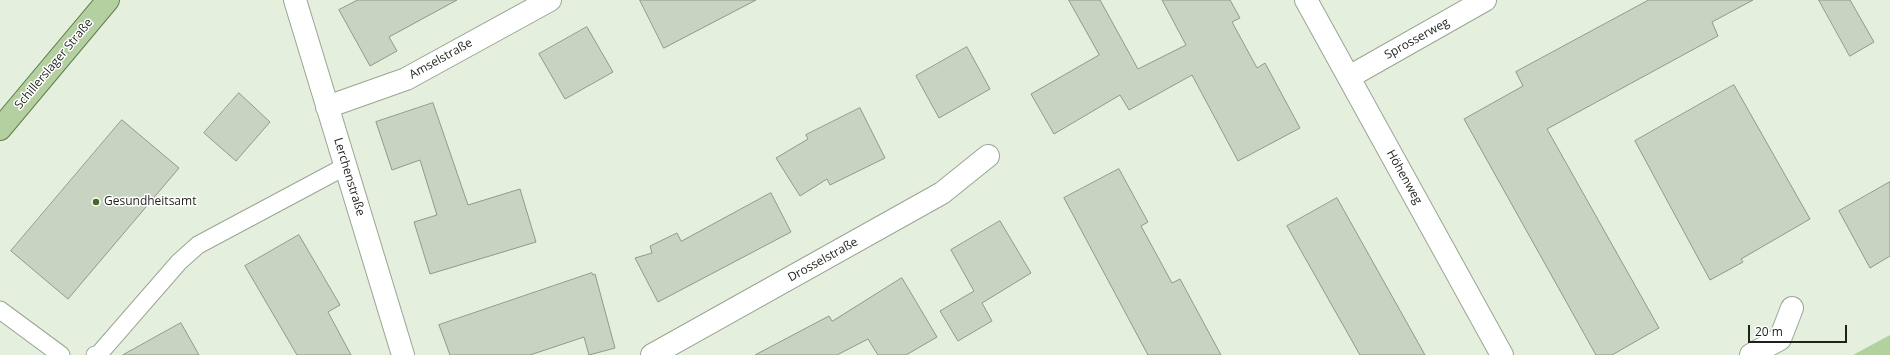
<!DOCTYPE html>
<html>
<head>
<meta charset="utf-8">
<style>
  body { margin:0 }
  #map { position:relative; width:1890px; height:355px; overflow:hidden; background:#e4efdd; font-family:"Open Sans",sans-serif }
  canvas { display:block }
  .scale { position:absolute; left:1748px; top:325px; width:99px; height:18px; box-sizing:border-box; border:2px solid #1d221b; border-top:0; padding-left:5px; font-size:12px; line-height:14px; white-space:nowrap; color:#1d221b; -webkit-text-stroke:3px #fff; paint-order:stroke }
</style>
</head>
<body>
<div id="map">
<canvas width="1890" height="355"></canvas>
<div class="scale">20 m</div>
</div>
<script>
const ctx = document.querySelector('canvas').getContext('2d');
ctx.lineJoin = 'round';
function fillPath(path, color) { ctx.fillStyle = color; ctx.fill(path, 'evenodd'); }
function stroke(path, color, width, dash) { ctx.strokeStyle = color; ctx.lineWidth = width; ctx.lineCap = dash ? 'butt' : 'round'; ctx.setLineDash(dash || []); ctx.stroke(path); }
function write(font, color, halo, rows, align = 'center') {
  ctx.font = font + ' "Open Sans",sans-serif'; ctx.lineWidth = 3; ctx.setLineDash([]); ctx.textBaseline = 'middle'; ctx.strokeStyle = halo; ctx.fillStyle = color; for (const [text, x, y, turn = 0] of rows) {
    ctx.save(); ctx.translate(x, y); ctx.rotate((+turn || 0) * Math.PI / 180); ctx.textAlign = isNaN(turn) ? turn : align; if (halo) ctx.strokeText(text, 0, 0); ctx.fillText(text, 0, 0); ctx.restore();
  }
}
fillPath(new Path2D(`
  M 1890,335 L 1890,355 L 1853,355 Z`), '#b2d19e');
const building = new Path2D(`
  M 358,0 L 457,0 L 389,37 L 397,51 L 370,66 L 339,10 Z
  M 640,0 L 756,0 L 664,48 Z
  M 1069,0 L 1100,0 L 1138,69 L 1186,45 L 1162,0 L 1230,0 L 1240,18 L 1232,22 L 1257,68 L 1265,63 L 1300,128 L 1238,161 L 1192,75 L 1129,110 L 1120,95 L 1054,134 L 1031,94 L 1099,55 Z
  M 1649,0 L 1753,0 L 1712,22 L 1718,36 L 1547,129 L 1659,328 L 1612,355 L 1596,355 L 1464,119 L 1523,86 L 1516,72 Z
  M 1819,0 L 1850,0 L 1874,42 L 1850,56 Z
  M 587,27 L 613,72 L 565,99 L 539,54 Z
  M 967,47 L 990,89 L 939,118 L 916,76 Z
  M 1734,85 L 1810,219 L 1741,259 L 1743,262 L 1710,280 L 1635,141 Z
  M 239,93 L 270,122 L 236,161 L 204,133 Z
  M 433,103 L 468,205 L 520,189 L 536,242 L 430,274 L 414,222 L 437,215 L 420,160 L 392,170 L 376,122 Z
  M 860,108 L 885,158 L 830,185 L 827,179 L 800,196 L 776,158 L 808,139 L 806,135 Z
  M 122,120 L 179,168 L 68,299 L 11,251 Z
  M 1119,169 L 1148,222 L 1141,226 L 1172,283 L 1180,279 L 1221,355 L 1148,355 L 1064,198 Z
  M 1890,182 L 1890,256 L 1870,268 L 1839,211 Z
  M 771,193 L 791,232 L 658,302 L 635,258 L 652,253 L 650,246 L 677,233 L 681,241 Z
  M 1337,198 L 1425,355 L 1360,355 L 1287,226 Z
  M 1000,221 L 1031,273 L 982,303 L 992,321 L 958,341 L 940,311 L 974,291 L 951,250 Z
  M 299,235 L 340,305 L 328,312 L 351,355 L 297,355 L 245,266 Z
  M 592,273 L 593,275 L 595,274 L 615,348 L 589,355 L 584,337 L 530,355 L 450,355 L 439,325 Z
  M 902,278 L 937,337 L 906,355 L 878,355 L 868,339 L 837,355 L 755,355 L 829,316 L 832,321 Z
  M 181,323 L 199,355 L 123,355 Z`);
fillPath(building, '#c8d3c1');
stroke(building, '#8f9a89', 1);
const service = new Path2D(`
  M 0,310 L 61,355
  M 95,355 L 98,355 L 179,262 L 198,245 L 346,166`);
const minor = new Path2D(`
  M 295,0 L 403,355
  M 1306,0 L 1502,355
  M 1349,77 L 1485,0
  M 327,107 L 406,79 L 550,0
  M 652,355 L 942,193 L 988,156
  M 1751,355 L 1780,339 L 1792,308`);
const primary = new Path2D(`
  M 0,129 L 108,0`);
stroke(service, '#9aa594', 19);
stroke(minor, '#9aa594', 24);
stroke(primary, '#5f7e4a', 24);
stroke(service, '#fff', 17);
stroke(minor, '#fff', 22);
stroke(primary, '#b4d0a1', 22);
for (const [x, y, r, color] of [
  [96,202,4,"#436a24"]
]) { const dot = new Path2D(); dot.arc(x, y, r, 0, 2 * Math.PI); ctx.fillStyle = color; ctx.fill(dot); stroke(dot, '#fff', 1.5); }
write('12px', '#1d221b', '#fff', [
  ["Sprosserweg",1417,39,-29],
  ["Amselstraße",441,59,-29],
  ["Schillerslager Straße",54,64,-50],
  ["Lerchenstraße",349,177,73],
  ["Höhenweg",1404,177,61],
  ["Drosselstraße",823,260,-29]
]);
write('12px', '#1d221b', '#fff', [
  ["Gesundheitsamt",104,202]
], 'left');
</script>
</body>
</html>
